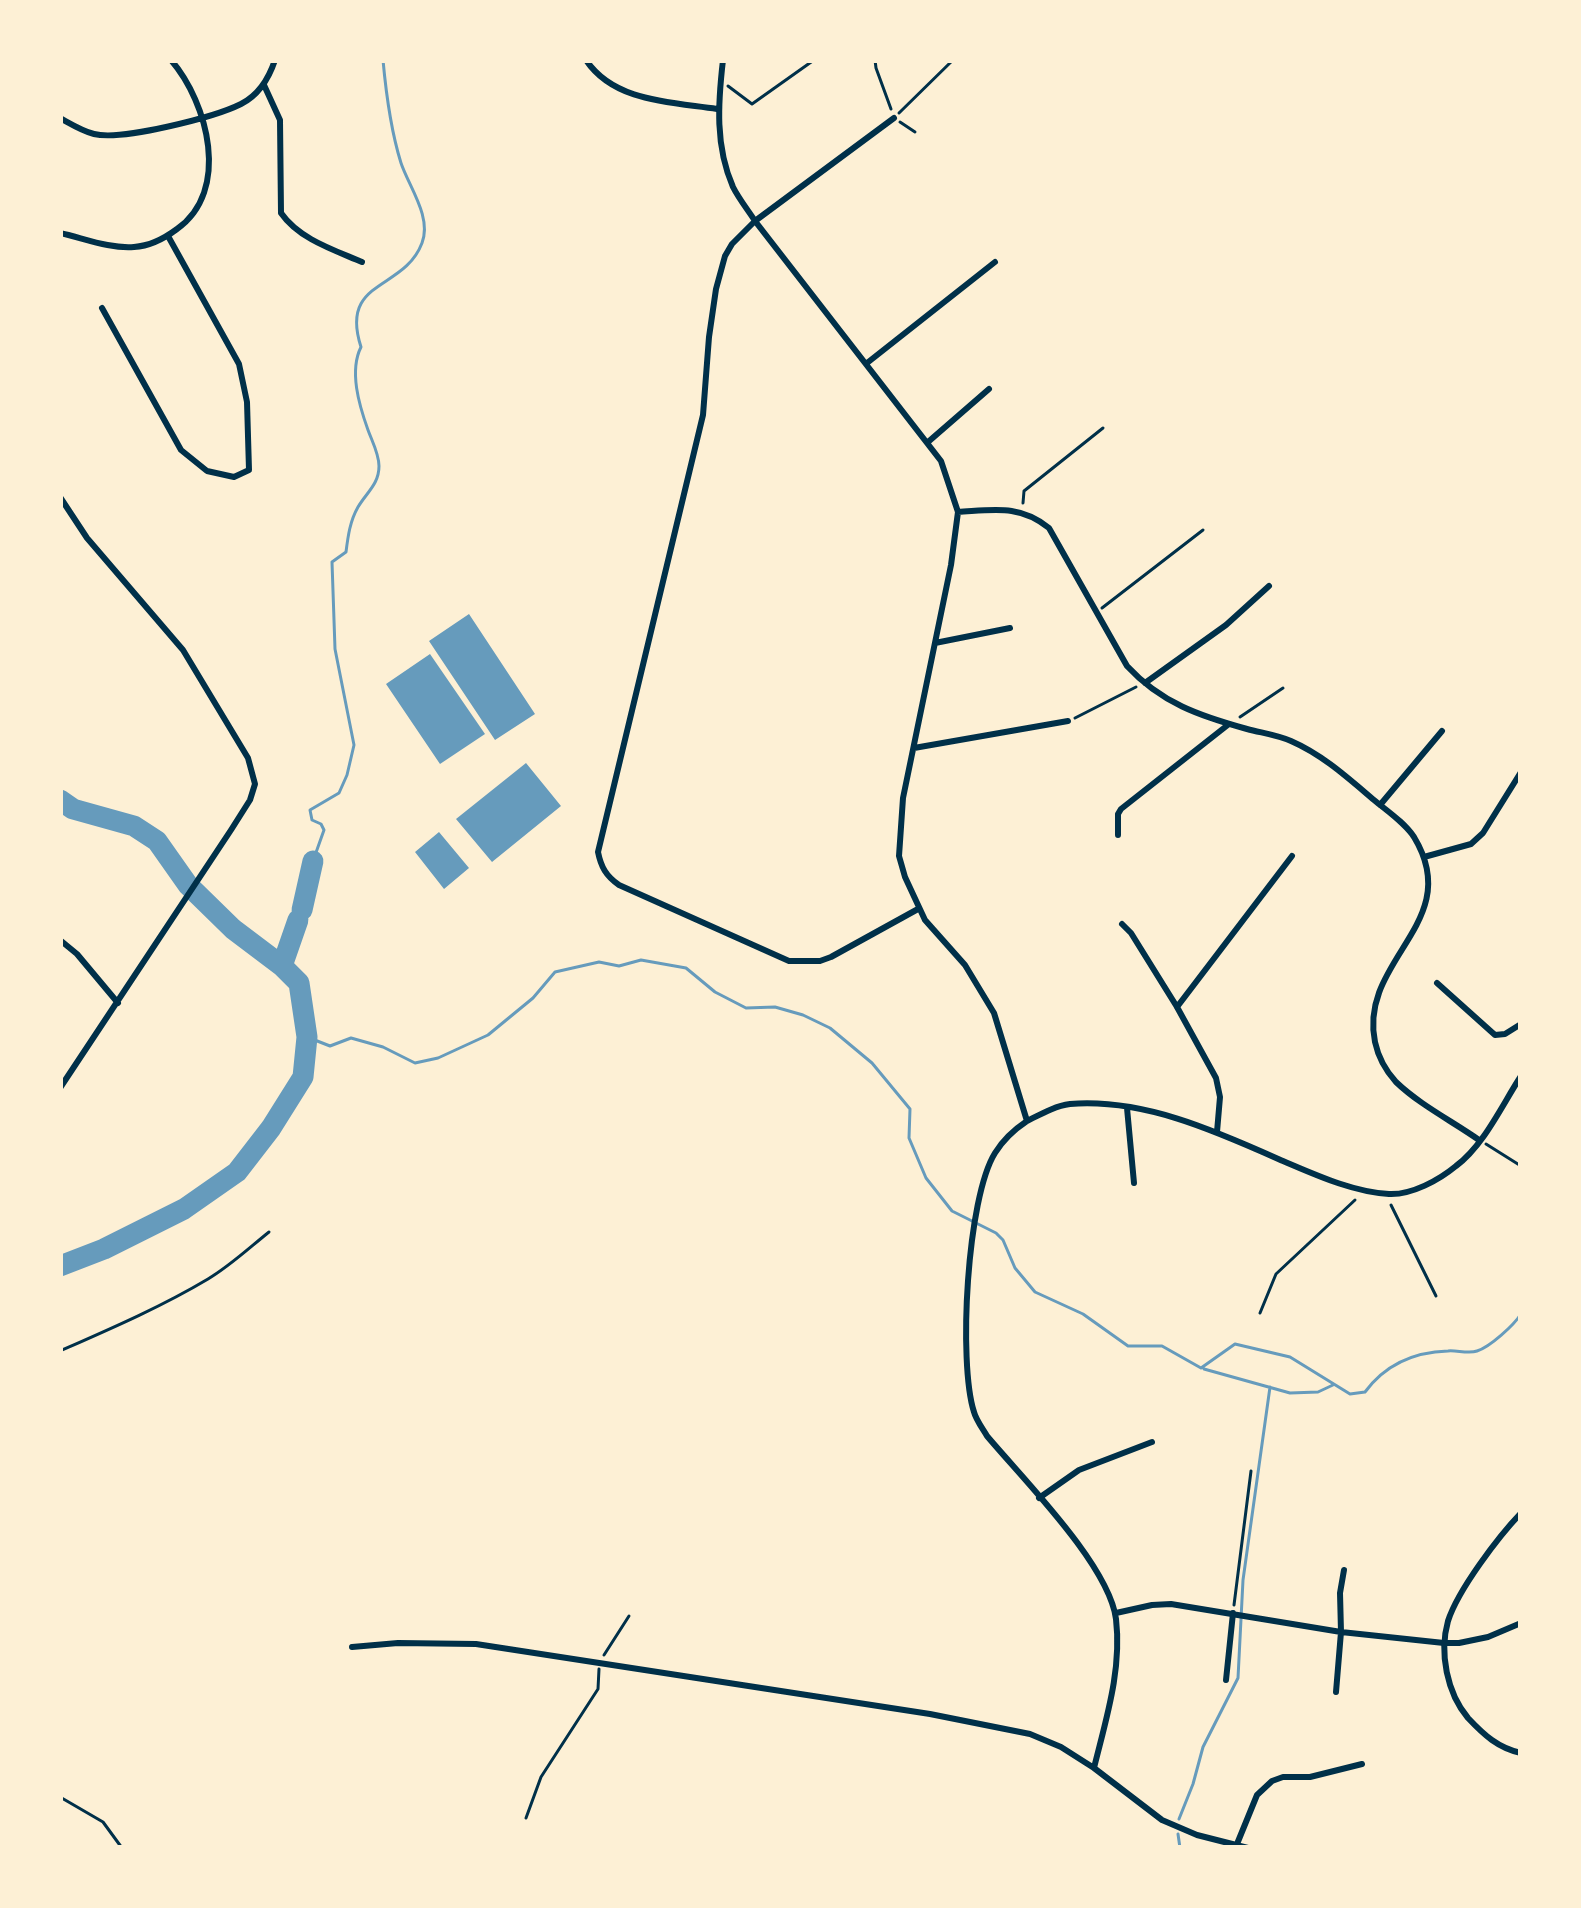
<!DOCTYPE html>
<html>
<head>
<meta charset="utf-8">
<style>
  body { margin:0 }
  #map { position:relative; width:1581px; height:1908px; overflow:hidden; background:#fdf0d5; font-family:"Fira Sans",sans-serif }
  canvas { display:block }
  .frame { position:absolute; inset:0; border:63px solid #fdf0d5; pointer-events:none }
</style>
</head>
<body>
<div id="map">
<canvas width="1581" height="1908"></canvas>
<div class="frame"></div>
</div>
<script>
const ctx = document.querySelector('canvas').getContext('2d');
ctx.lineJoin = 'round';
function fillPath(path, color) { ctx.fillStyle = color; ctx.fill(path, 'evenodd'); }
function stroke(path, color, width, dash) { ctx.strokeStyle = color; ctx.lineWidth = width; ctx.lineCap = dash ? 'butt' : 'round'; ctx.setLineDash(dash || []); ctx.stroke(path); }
fillPath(new Path2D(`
  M 469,614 L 535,714 L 495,740 L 429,641 Z
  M 430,654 L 485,734 L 440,764 L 386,684 Z
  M 526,763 L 561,806 L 492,862 L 456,819 Z
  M 439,832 L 469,868 L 444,889 L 415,852 Z`), '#669bbc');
stroke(new Path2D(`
  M 313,861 L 324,830 L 321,824 L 312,820 L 310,810 L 339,793 L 347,775 L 354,745 L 335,649 L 332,562 L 346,552 C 348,536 350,521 358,507 C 367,492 379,484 379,466 C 379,454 372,441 368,430 C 359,405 349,371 361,347 C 339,279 404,291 422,243 C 432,217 409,187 401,163 C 391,131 386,93 383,60
  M 307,1037 L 330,1046 L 351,1038 L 383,1047 L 415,1063 L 438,1058 L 488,1035 L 533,998 L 555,972 L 599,962 L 619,966 L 641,960 L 686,968 L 715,992 L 746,1008 L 775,1007 L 803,1015 L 830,1028 L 872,1063 L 910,1109 L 909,1138 L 926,1178 L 952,1211 L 996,1233 L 1003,1240 L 1015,1268 L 1035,1292 L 1083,1314 L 1128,1346 L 1162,1346 L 1201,1368 L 1235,1344 L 1290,1357 L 1350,1394 L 1365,1392 C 1385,1365 1414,1352 1448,1351 C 1456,1350 1469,1354 1477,1351 C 1490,1347 1514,1325 1521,1314
  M 1204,1369 L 1290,1393 L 1318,1392 L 1333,1385
  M 1179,1819 L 1193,1784 L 1203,1747 L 1238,1678 L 1243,1580 L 1270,1387
  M 1178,1834 L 1180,1848`), '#669bbc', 3);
stroke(new Path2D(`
  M 60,800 L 73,809 L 134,826 L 157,841 L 188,885 L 233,929 L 282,966 L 299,983 L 307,1037 L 303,1077 L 271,1128 L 237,1172 L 184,1209 L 104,1249 L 60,1266
  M 302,910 L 313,861
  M 282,966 L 298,920`), '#669bbc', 21);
stroke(new Path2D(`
  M 875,60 L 876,68 L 891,109
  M 728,86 L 752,104 L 814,60
  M 899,113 L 953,60
  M 900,122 L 915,132
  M 1023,503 L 1024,491 L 1103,428
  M 1102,608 L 1203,530
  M 1240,717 L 1283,688
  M 1075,718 L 1136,687
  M 1486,1144 L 1521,1166
  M 1391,1205 L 1436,1296
  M 1260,1313 L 1276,1274 L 1355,1200
  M 60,1351 C 110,1329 161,1307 208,1279 C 230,1266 249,1248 269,1232
  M 1234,1605 L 1251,1471
  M 604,1655 L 629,1616
  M 60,1797 L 103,1822 L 122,1848
  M 526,1818 L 541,1777 L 598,1689 L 599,1669`), '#003049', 3);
stroke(new Path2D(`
  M 586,60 C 614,102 671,102 717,109
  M 723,60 C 718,103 715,146 733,187 C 739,199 748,210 755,221 L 941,461 L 958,512 L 951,565 L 903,798 L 899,856 L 905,877 L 925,920 L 965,965 L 994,1013 L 1027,1121 C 1015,1129 1003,1140 995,1153 C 967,1198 958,1362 974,1412 C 976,1420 983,1429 987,1436 C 1023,1479 1109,1565 1116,1619 C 1122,1670 1106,1719 1094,1768
  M 264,85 L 280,120 L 281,213 C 299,239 334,250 362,262
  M 60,118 C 71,124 82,131 94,134 C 122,141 215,117 241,104 C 259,95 269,78 275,60
  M 894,118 L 755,221 L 732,244 L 725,256 L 716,289 L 709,337 L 703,415 L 598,852 C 601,867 606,876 619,885 L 789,961 L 820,961 L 831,957 L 918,909
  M 60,233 C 83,238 110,249 134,247 C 150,246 165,238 177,229 C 231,191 208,103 171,60
  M 102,308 L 181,450 L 207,471 L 234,477 L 249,470 L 247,402 L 239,364 L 168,236
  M 867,363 L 995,262
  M 928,442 L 989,389
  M 60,497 L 87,538 L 183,650 L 248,758 L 255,784 L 250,800 L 231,830 L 60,1088
  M 958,512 C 993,510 1020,504 1049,528 L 1127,666 C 1161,703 1200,716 1247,729 C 1262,733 1277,735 1291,741 C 1323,755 1348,778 1374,800 C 1387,811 1404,822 1414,837 C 1466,923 1358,959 1375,1042 C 1378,1056 1386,1071 1396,1082 C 1420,1105 1452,1121 1479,1140
  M 935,643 L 1010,628
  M 1145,683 L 1226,625 L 1269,586
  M 914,748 L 1068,721
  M 1380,805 L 1442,731
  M 1118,835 L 1118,814 L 1121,809 L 1229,724
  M 1424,857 L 1471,844 L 1483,833 L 1521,772
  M 1122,924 L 1131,933 L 1177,1007 L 1216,1078 L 1220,1097 L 1217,1132
  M 60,940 L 77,954 L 118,1003
  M 1437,983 L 1495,1035 L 1505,1034 L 1521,1024
  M 1177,1007 L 1292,856
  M 1127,1108 L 1134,1183
  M 1027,1121 C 1041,1114 1055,1106 1070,1104 C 1144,1098 1218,1132 1283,1161 C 1316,1175 1353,1192 1389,1194 C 1412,1195 1439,1180 1456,1166 C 1484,1145 1502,1105 1521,1076
  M 1039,1498 L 1079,1470 L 1152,1442
  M 1521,1513 C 1498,1537 1458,1590 1448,1621 C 1439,1653 1447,1693 1468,1718 C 1484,1735 1498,1748 1521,1753
  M 1116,1613 L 1152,1605 L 1171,1604 L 1341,1632 L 1444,1643 L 1459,1643 L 1488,1637 L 1521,1623
  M 352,1647 L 398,1643 L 476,1644 L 930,1714 L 1030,1734 L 1061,1747 L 1094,1768 L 1162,1820 L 1197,1835 L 1248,1848
  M 1226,1680 L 1233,1613
  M 1336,1692 L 1341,1632 L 1340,1593 L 1344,1570
  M 1237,1844 L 1257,1795 L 1272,1781 L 1283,1777 L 1310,1777 L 1362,1764`), '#003049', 6);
</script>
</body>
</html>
